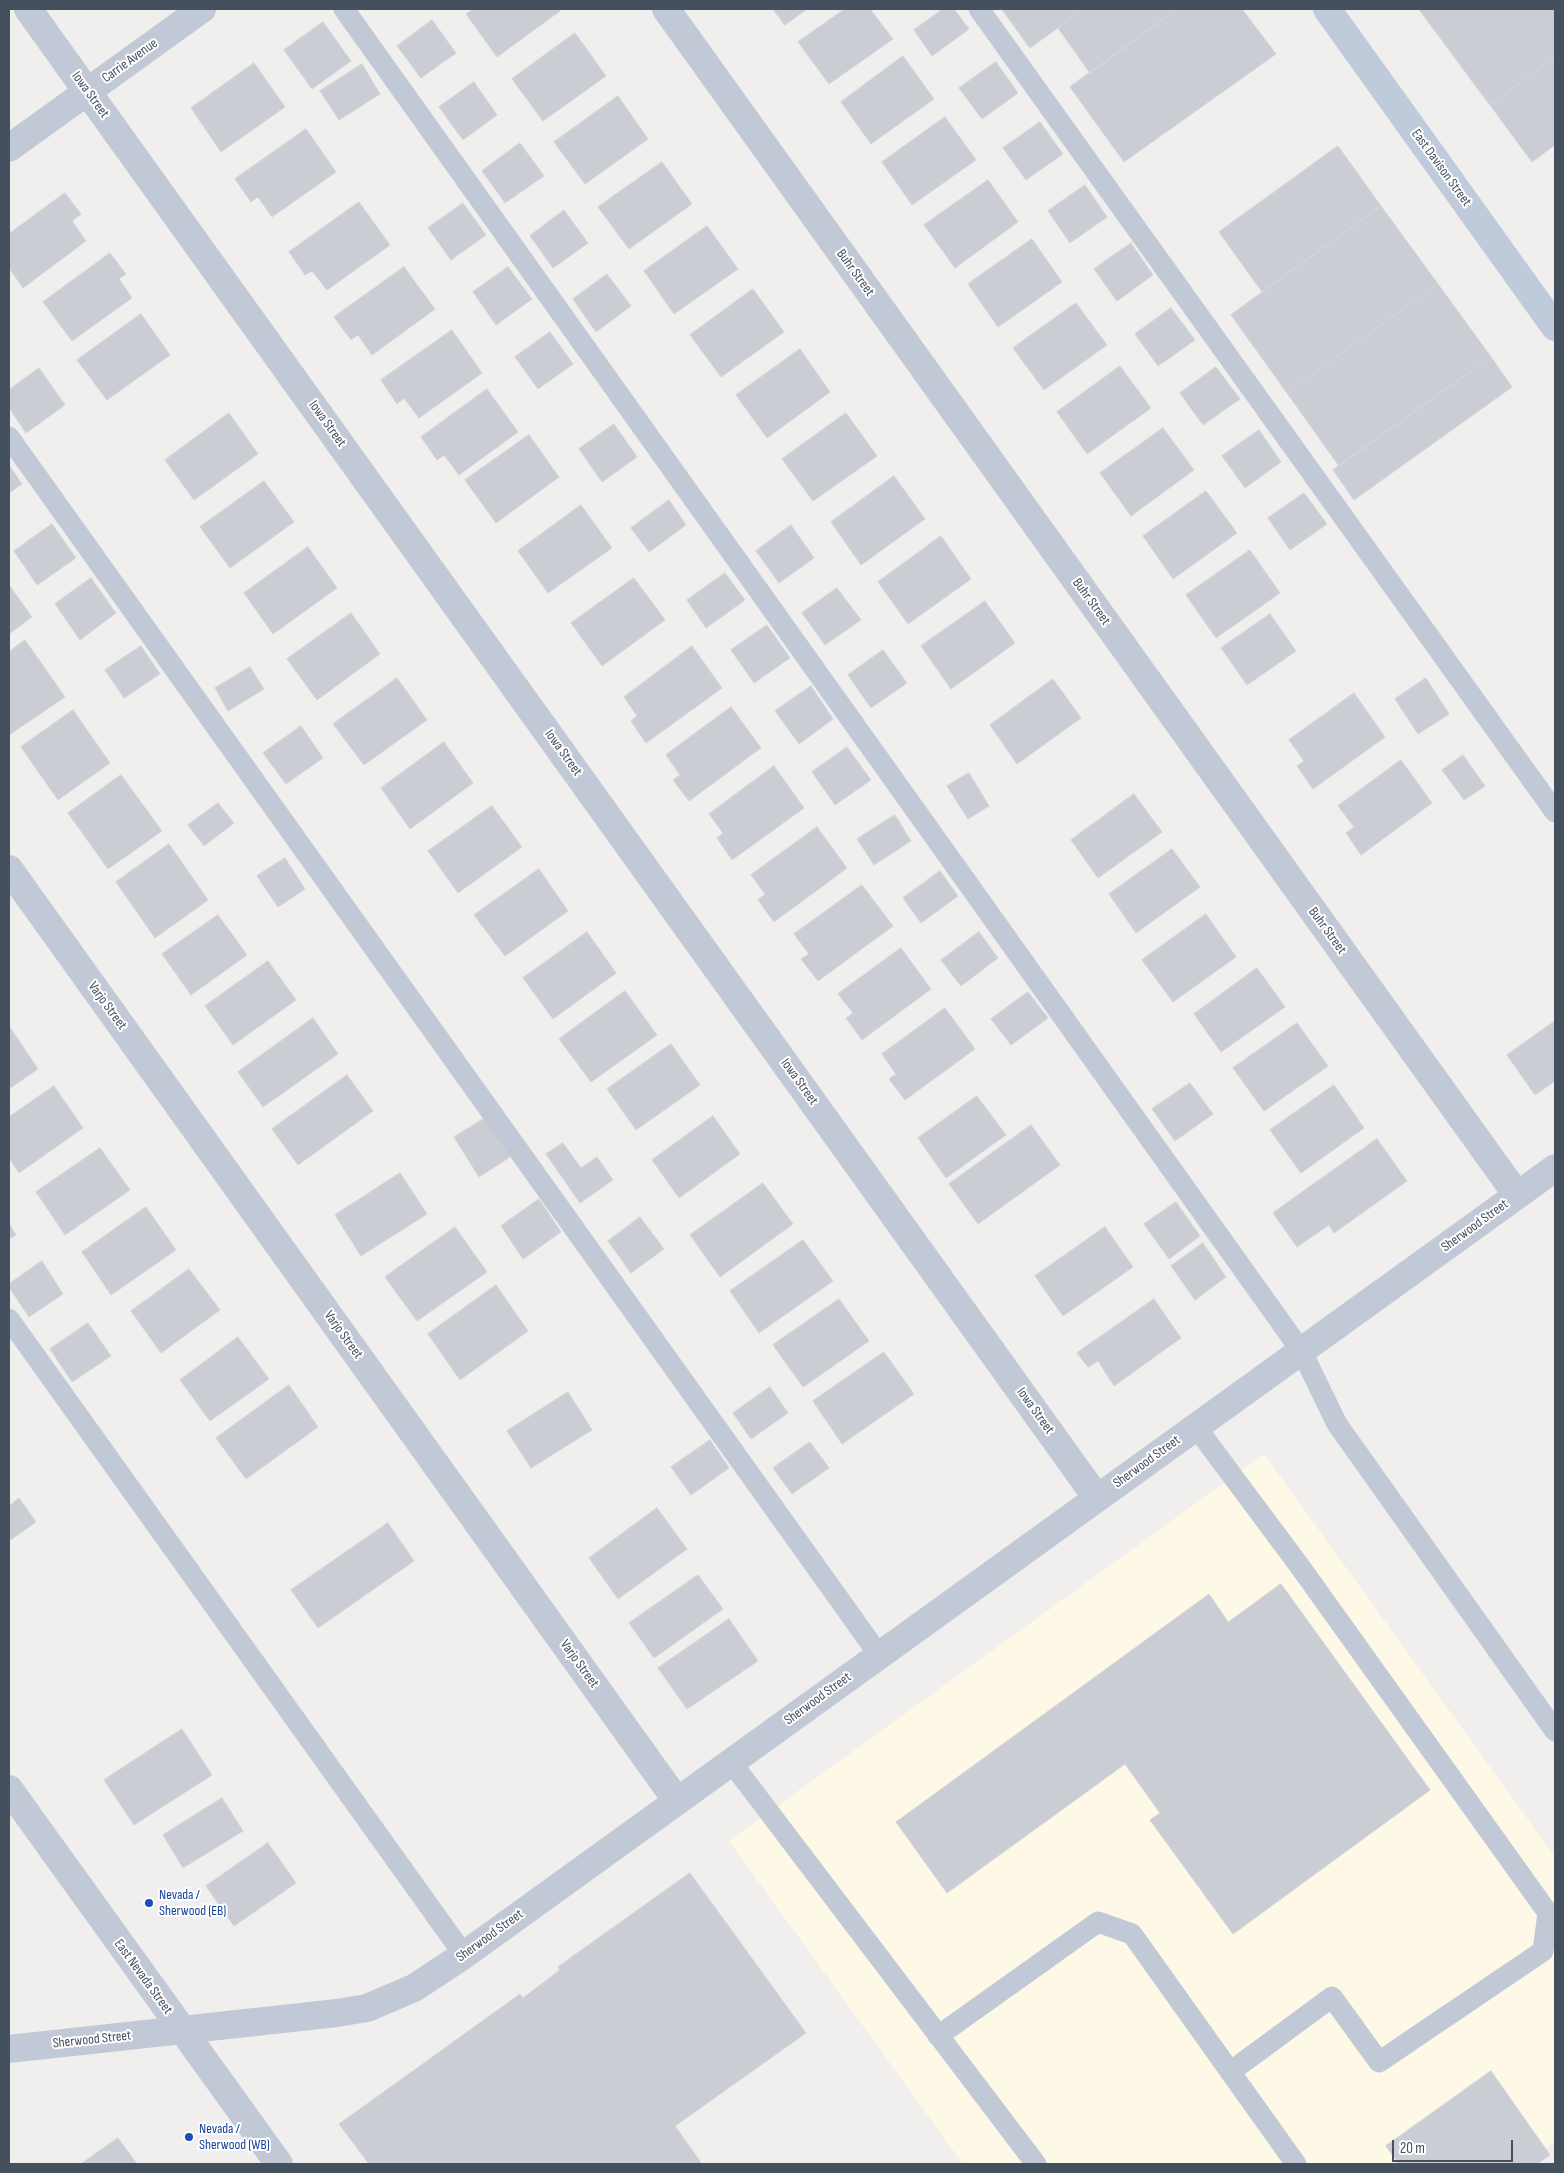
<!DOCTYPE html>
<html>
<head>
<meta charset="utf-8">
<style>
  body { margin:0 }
  #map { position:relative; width:1564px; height:2173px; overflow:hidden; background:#f1eeee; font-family:"Sofia Sans Condensed",sans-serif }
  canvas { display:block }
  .frame { position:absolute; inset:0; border:10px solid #45505e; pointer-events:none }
  .scale { position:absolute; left:1392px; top:2140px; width:121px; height:22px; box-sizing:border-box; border:2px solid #45505e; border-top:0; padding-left:6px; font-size:15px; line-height:18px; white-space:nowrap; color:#45505e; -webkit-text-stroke:4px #fff; paint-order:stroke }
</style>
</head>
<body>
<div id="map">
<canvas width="1564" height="2173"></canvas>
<div class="frame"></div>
<div class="scale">20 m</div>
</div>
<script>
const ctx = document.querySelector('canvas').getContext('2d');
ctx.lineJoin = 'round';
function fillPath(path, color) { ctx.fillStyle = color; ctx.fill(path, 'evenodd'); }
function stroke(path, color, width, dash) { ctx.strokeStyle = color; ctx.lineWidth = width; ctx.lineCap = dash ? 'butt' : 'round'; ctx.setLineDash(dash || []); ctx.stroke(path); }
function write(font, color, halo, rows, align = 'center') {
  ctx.font = font + ' "Sofia Sans Condensed",sans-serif'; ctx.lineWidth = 4; ctx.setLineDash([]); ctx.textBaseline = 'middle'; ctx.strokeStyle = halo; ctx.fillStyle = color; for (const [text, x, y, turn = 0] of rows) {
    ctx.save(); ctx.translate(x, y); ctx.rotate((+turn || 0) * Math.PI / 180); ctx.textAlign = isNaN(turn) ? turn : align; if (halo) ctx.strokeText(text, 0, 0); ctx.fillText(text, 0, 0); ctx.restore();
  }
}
fillPath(new Path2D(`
  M 1264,1454 L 1555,1857 L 1555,2141 L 1523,2164 L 963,2164 L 729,1841 Z`), '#fef9e6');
const building = new Path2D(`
  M 474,9 L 558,9 L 560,11 L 497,57 L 466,14 Z
  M 773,9 L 807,9 L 785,25 Z
  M 845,9 L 870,9 L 893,39 L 829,84 L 798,42 Z
  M 943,9 L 954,9 L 969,29 L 932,56 L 914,30 Z
  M 1002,9 L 1084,9 L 1030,48 Z
  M 1084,9 L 1177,9 L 1090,73 L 1058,28 Z
  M 1177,9 L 1242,9 L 1276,54 L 1124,162 L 1070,87 Z
  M 1419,9 L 1555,9 L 1555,57 L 1490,105 Z
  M 432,20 L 456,53 L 421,78 L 397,46 Z
  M 323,22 L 351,61 L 312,89 L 284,50 Z
  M 575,33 L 606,76 L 543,121 L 512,79 Z
  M 903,56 L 934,99 L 871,144 L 841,102 Z
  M 1555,57 L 1555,145 L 1532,162 L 1490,105 Z
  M 996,62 L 1018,93 L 982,119 L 959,88 Z
  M 254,63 L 285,107 L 221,152 L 191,108 Z
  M 362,64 L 380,94 L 339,120 L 320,91 Z
  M 474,82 L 497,115 L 463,140 L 439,107 Z
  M 618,96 L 648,139 L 585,184 L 554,142 Z
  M 945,117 L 976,160 L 912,205 L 882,162 Z
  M 1040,122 L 1063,154 L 1026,180 L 1003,148 Z
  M 306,129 L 336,172 L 272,217 L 258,197 L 251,202 L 235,179 Z
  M 520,143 L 544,176 L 505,203 L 482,171 Z
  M 1338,146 L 1381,206 L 1262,292 L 1219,232 Z
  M 662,162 L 692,204 L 629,249 L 598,207 Z
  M 988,180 L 1018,222 L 955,268 L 924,225 Z
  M 1085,185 L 1107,217 L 1070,243 L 1048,211 Z
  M 65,193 L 81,214 L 72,221 L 86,241 L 23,288 L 9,268 L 9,234 Z
  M 359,202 L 390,245 L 327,290 L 312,271 L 305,275 L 289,252 Z
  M 463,203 L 486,235 L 451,260 L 428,228 Z
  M 1381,206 L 1438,284 L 1287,393 L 1231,315 Z
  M 564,210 L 588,243 L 553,268 L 530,236 Z
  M 707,226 L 738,269 L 674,314 L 644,271 Z
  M 1032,239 L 1062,282 L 998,327 L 968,284 Z
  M 1131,243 L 1153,275 L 1117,301 L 1094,269 Z
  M 110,253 L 126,274 L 119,279 L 132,298 L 72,341 L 43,302 Z
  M 404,267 L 435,309 L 372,355 L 358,335 L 351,340 L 334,317 Z
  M 508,267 L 532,299 L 496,325 L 473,292 Z
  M 607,274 L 631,306 L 596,332 L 573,299 Z
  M 1438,284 L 1491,357 L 1339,466 L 1287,393 Z
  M 753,289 L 784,332 L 721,377 L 690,335 Z
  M 1076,303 L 1107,345 L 1044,390 L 1013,348 Z
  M 1171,308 L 1195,340 L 1158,366 L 1135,334 Z
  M 141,314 L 170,355 L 107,400 L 77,360 Z
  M 452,330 L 482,373 L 419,418 L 404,398 L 397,404 L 381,380 Z
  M 550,332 L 573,364 L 538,389 L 515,357 Z
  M 800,349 L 830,392 L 767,438 L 736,395 Z
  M 1491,357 L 1512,387 L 1354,500 L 1333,470 Z
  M 1120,366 L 1151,408 L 1087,454 L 1057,412 Z
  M 1216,367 L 1240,399 L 1203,425 L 1180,393 Z
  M 39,368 L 65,405 L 26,433 L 9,408 L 9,390 Z
  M 487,389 L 518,432 L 459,475 L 444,455 L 437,460 L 421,437 Z
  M 229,413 L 258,454 L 194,500 L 165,460 Z
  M 846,413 L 877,456 L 813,501 L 782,459 Z
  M 614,424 L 637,457 L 602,482 L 579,449 Z
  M 1163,428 L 1194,470 L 1131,516 L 1100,473 Z
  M 1259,430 L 1281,462 L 1245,488 L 1222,456 Z
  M 529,435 L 559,477 L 496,523 L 465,480 Z
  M 9,465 L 22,484 L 9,493 Z
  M 894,476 L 925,519 L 861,565 L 831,522 Z
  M 264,481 L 294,522 L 230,568 L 200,527 Z
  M 1206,491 L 1237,533 L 1173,579 L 1143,536 Z
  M 1304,493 L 1327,524 L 1290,550 L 1268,518 Z
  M 669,500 L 686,525 L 649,552 L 631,528 Z
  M 581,505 L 612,548 L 548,593 L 518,551 Z
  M 52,524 L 76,558 L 37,585 L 14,551 Z
  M 791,525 L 814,558 L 779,583 L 756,551 Z
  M 941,536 L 971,579 L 908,624 L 878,582 Z
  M 308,547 L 337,588 L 273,634 L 244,593 Z
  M 1250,550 L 1280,593 L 1216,638 L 1186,595 Z
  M 725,573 L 745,600 L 706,628 L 687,600 Z
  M 91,578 L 116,613 L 80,640 L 55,604 Z
  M 634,578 L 665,620 L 602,666 L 571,623 Z
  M 9,585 L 32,617 L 9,634 Z
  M 837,588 L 861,620 L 825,645 L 802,613 Z
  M 985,601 L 1015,643 L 951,689 L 921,646 Z
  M 351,613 L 380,654 L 317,700 L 287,659 Z
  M 1270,614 L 1296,651 L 1247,685 L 1221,648 Z
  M 767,625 L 790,658 L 754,683 L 731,650 Z
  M 25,640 L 65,697 L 9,735 L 9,652 Z
  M 141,646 L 160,674 L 124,698 L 105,670 Z
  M 692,646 L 722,688 L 646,743 L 631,721 L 637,716 L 624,697 Z
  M 883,650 L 907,683 L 871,708 L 848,675 Z
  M 250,667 L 264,689 L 228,711 L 215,688 Z
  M 397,678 L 427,720 L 364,765 L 333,724 Z
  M 1426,678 L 1449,714 L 1418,734 L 1395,699 Z
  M 1053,679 L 1081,718 L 1017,764 L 990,725 Z
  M 811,686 L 833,719 L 799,744 L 775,711 Z
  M 1354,693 L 1385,737 L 1313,789 L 1297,766 L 1304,761 L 1289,740 Z
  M 731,707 L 761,748 L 689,801 L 673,780 L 680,775 L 666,755 Z
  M 73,710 L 110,763 L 58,800 L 21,747 Z
  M 301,726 L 323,758 L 286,784 L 263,753 Z
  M 444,742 L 473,783 L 410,829 L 381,788 Z
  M 847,747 L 871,780 L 835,805 L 812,772 Z
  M 1463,755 L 1485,786 L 1464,800 L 1442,770 Z
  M 1401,760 L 1432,803 L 1361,855 L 1346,833 L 1354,827 L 1338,806 Z
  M 774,766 L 804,808 L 732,860 L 717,838 L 723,833 L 709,814 Z
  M 969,773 L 989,806 L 968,819 L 947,786 Z
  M 121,775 L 162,831 L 108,869 L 68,813 Z
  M 1134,794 L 1162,832 L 1098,878 L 1071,840 Z
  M 218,803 L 234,823 L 204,846 L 188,825 Z
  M 492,806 L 522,847 L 458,893 L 428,851 Z
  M 895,815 L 911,841 L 874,865 L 857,839 Z
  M 817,827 L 847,868 L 774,922 L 758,900 L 765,894 L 751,875 Z
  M 169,844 L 208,900 L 155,938 L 116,882 Z
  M 1172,849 L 1200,887 L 1136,933 L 1109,894 Z
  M 285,858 L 305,889 L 278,907 L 257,876 Z
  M 539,869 L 568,911 L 505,956 L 474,915 Z
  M 940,871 L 958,896 L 921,923 L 903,898 Z
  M 862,885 L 893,926 L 818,981 L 801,959 L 809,954 L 794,934 Z
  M 1206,914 L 1236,957 L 1173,1002 L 1142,960 Z
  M 218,915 L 247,955 L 191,995 L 162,954 Z
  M 587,932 L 616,973 L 553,1019 L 523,978 Z
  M 979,932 L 998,958 L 961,986 L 941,960 Z
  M 901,948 L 931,989 L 862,1040 L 846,1018 L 853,1013 L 838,994 Z
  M 268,961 L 296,1000 L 233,1045 L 205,1006 Z
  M 1257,968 L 1285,1007 L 1221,1052 L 1194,1014 Z
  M 625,991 L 657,1035 L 591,1082 L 559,1039 Z
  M 1028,992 L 1048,1018 L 1011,1045 L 991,1019 Z
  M 945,1008 L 975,1049 L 905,1100 L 889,1079 L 896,1074 L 882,1054 Z
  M 313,1018 L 338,1054 L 263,1107 L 238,1072 Z
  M 1555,1021 L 1555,1081 L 1535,1095 L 1507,1055 Z
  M 1297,1023 L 1328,1066 L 1264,1111 L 1233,1068 Z
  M 9,1026 L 38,1069 L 9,1089 Z
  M 671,1044 L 700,1085 L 636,1130 L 607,1089 Z
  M 347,1075 L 373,1111 L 298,1165 L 272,1129 Z
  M 1190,1083 L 1213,1114 L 1175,1141 L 1152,1109 Z
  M 1334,1085 L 1364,1128 L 1301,1173 L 1270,1130 Z
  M 54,1086 L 83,1128 L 19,1173 L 9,1158 L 9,1117 Z
  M 977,1096 L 1006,1135 L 946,1178 L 918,1138 Z
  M 713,1116 L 740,1154 L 679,1198 L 652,1160 Z
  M 485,1118 L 510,1157 L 479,1177 L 454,1137 Z
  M 1031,1125 L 1060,1165 L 978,1224 L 949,1184 Z
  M 1377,1139 L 1407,1181 L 1334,1233 L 1329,1225 L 1297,1247 L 1273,1213 Z
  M 563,1143 L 581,1168 L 597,1157 L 613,1180 L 580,1203 L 546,1154 Z
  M 100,1148 L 130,1190 L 65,1235 L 36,1192 Z
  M 400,1173 L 427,1214 L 361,1256 L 335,1215 Z
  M 763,1183 L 793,1224 L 720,1277 L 690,1235 Z
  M 539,1199 L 561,1232 L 523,1259 L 501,1226 Z
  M 1176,1202 L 1200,1236 L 1169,1259 L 1144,1224 Z
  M 146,1207 L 176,1250 L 111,1295 L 82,1252 Z
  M 640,1217 L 664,1249 L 631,1273 L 608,1241 Z
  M 9,1223 L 16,1235 L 9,1239 Z
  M 455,1227 L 487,1272 L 417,1321 L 385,1277 Z
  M 1105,1227 L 1133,1267 L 1063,1316 L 1035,1276 Z
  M 803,1240 L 833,1281 L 759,1333 L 730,1291 Z
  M 1203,1243 L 1226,1277 L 1195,1300 L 1171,1266 Z
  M 42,1261 L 63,1294 L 29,1317 L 9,1287 L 9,1284 Z
  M 189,1269 L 220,1310 L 161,1353 L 131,1311 Z
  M 496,1285 L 528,1331 L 460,1380 L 428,1334 Z
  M 839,1299 L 869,1341 L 803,1387 L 773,1345 Z
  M 1154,1299 L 1181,1338 L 1114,1386 L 1098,1361 L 1088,1367 L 1077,1353 Z
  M 88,1323 L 111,1356 L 72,1382 L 50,1349 Z
  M 238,1337 L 269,1379 L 210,1421 L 180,1380 Z
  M 884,1352 L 914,1394 L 842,1444 L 813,1401 Z
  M 289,1385 L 318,1427 L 246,1479 L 216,1438 Z
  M 770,1387 L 788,1413 L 751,1439 L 733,1413 Z
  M 568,1392 L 592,1430 L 531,1468 L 507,1431 Z
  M 710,1440 L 729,1468 L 691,1495 L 671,1467 Z
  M 810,1442 L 829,1468 L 792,1494 L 773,1468 Z
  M 19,1498 L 36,1522 L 9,1541 L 9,1503 L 10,1505 Z
  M 657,1508 L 687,1549 L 618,1599 L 589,1558 Z
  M 388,1523 L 414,1561 L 318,1628 L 291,1590 Z
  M 698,1575 L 723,1609 L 654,1658 L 629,1623 Z
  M 1281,1584 L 1430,1790 L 1233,1934 L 1150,1820 L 1160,1813 L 1125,1764 L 947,1893 L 896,1822 L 1209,1594 L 1228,1622 Z
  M 729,1619 L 758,1661 L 687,1709 L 658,1668 Z
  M 182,1729 L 212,1775 L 134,1825 L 104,1780 Z
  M 222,1798 L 243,1831 L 183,1868 L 163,1835 Z
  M 268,1843 L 296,1883 L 234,1926 L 206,1886 Z
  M 690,1873 L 806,2033 L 675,2126 L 702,2164 L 369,2164 L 339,2124 L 520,1994 L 523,1998 L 560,1970 L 558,1967 Z
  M 1491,2071 L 1550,2155 L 1537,2164 L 1399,2164 L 1386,2146 Z
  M 118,2138 L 137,2164 L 81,2164 Z`);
fillPath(building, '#cacdd4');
stroke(building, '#d2d4db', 1);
stroke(new Path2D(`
  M 344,9 L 1302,1352 L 1337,1424 L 1555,1731
  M 979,9 L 1555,812
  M 9,437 L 879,1655
  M 9,1319 L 464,1955
  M 1196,1427 L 1301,1568 L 1548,1913 L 1543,1951 L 1379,2062 L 1332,1997 L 1230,2072
  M 731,1762 L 1036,2164
  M 938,2036 L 1098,1922 L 1132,1934 L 1296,2164`), '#c0c9d5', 21);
stroke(new Path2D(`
  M 28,9 L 1097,1498
  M 666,9 L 1517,1195
  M 9,148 L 202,9
  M 9,869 L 677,1801`), '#c0c9d5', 28);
stroke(new Path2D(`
  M 9,1789 L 279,2164
  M 9,2049 L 337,2013 L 367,2008 L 414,1988 L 464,1955 L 1555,1168`), '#c0c9d5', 28);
stroke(new Path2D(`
  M 1327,9 L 1555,327`), '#bfcada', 28);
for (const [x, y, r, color] of [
  [149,1903,5,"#1a4fb4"],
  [189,2137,5,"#1a4fb4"]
]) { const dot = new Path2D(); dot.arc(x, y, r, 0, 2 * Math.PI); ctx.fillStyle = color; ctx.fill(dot); stroke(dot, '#fff', 2); }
write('14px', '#45505e', '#fff', [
  ["Carrie Avenue",130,61,-36],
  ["Iowa Street",90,95,54],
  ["East Davison Street",1441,168,54],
  ["Buhr Street",855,273,54],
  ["Iowa Street",327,424,54],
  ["Buhr Street",1091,602,54],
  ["Iowa Street",563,753,54],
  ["Buhr Street",1327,931,54],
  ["Varjo Street",107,1006,54],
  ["Iowa Street",799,1082,54],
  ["Sherwood Street",1475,1226,-36],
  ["Varjo Street",343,1335,54],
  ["Iowa Street",1035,1411,54],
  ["Sherwood Street",1147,1462,-36],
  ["Varjo Street",579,1664,54],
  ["Sherwood Street",818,1699,-36],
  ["Sherwood Street",490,1936,-36],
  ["East Nevada Street",143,1977,54],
  ["Sherwood Street",92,2040,-6]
]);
write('14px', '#164399', '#fff', [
  ["Nevada /",159,1895],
  ["Sherwood (EB)",159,1911],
  ["Nevada /",199,2129],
  ["Sherwood (WB)",199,2145]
], 'left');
</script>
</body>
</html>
